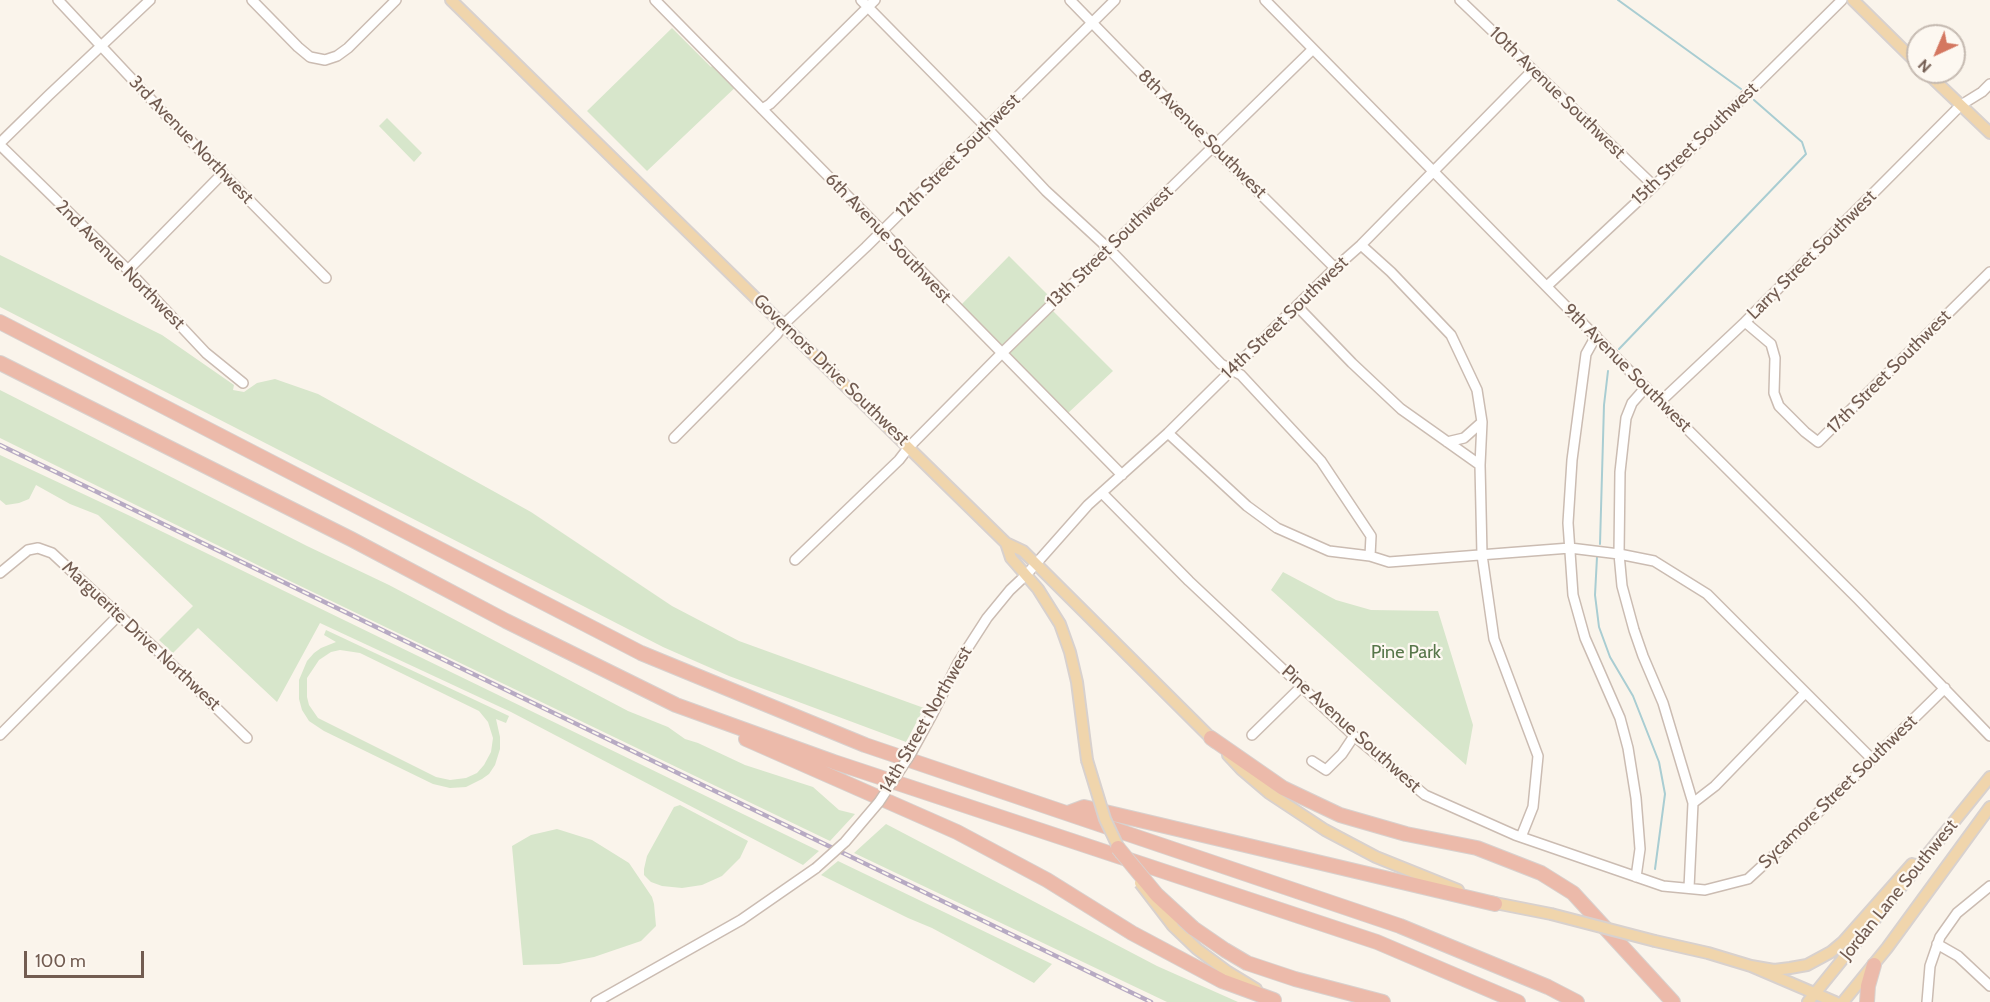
<!DOCTYPE html>
<html>
<head>
<meta charset="utf-8">
<style>
  body { margin:0 }
  #map { position:relative; width:1990px; height:1002px; overflow:hidden; background:#faf4eb; font-family:Cabin,sans-serif }
  canvas { display:block }
  .north { position:absolute; left:1906px; top:24px; width:60px; height:60px; box-sizing:border-box; background:#fdf8f1; border:2px solid #c5bab1; border-radius:50%; rotate:224deg; font-size:16px; font-weight:700; line-height:24px; text-align:center; color:#725c51 }
  .north::after { content:''; display:block; margin:auto; width:21px; height:27px; background:#d47760; clip-path:polygon(50% 0,100% 100%,50% 72%,0 100%) }
  .scale { position:absolute; left:24px; top:951px; width:120px; height:27px; box-sizing:border-box; border:3px solid #725c51; border-top:0; padding-left:8px; font-size:18px; line-height:21px; white-space:nowrap; color:#725c51; -webkit-text-stroke:4px #fdf8f1; paint-order:stroke }
</style>
</head>
<body>
<div id="map">
<canvas width="1990" height="1002"></canvas>
<div class="north">N</div>
<div class="scale">100 m</div>
</div>
<script>
const c = document.querySelector('canvas').getContext('2d');
c.lineJoin = 'round';
function fill(path, color) { c.fillStyle = color; c.fill(path, 'evenodd'); }
const poly = rows => new Path2D(rows.map(r => 'M' + r).join(''));
function strokePath(path, color, width, dash) { c.strokeStyle = color; c.lineWidth = width; c.lineCap = dash ? 'butt' : 'round'; c.setLineDash(dash || []); c.stroke(path); }
function drawText(font, color, halo, rows, align = 'center') {
  c.font = font + ' Cabin,sans-serif'; c.lineWidth = 4.5; c.setLineDash([]); c.textBaseline = 'middle'; c.strokeStyle = halo; c.fillStyle = color; for (const [text, x, y, turn = 0] of rows) {
    c.save(); c.translate(x, y); c.rotate((+turn || 0) * Math.PI / 180); c.textAlign = isNaN(turn) ? turn : align; if (halo) c.strokeText(text, 0, 0); c.fillText(text, 0, 0); c.restore();
  }
}
fill(poly([
  [672,28,711,67,719,59,741,82,647,171,587,111],
  [387,118,422,153,414,162,379,126],
  [0,255,162,335,234,385,233,390,244,392,257,383,275,379,318,394,531,512,672,606,739,641,924,708,906,742,729,676,663,647,0,307],
  [1009,256,1055,302,1050,308,1113,371,1067,414,961,305],
  [0,390,307,546,389,585,628,711,668,727,685,739,698,743,745,765,813,787,839,810,855,814,830,841,292,582,0,438],
  [0,455,128,515,819,851,803,865,511,712,320,623,277,702,198,628,173,653,159,640,193,606,98,515,70,504,36,485,29,499,19,503,6,505,0,500],
  [1283,572,1336,600,1371,610,1438,611,1473,725,1466,765,1271,590],
  [326,630,509,716,506,723,496,719,500,737,500,749,495,765,489,774,482,779,466,787,450,788,433,784,324,731,309,721,302,710,299,699,299,680,307,661,314,653,321,648,336,642,324,635],
  [340,650,360,653,479,711,488,722,493,738,491,752,484,765,477,773,466,778,450,780,436,777,318,718,309,705,307,697,307,678,319,660,331,652],
  [680,805,748,841,740,858,722,876,702,885,682,888,662,886,651,882,644,875,644,869,647,856,674,807],
  [886,824,1157,966,1238,1002,1167,1002,854,853],
  [557,829,592,840,629,863,652,897,654,904,656,926,641,941,594,957,559,964,523,965,512,846,531,835],
  [838,861,1052,964,1034,983,932,928,908,918,821,875]
]), '#d7e6cb');
strokePath(poly([
  [1618,0,1741,89],
  [1619,349,1806,154,1802,142,1754,100],
  [1600,544,1604,405,1608,371],
  [1597,557,1595,595,1599,627,1610,657,1633,696,1659,762,1665,794,1655,869]
]), '#a9cdd2', 2);
const minor = poly([
  [58,0,174,124,326,278],
  [252,0,298,47,310,57,325,60,337,56,348,48,396,0],
  [655,0,1122,475],
  [861,0,987,128,1046,191,1109,249,1221,364,1241,375,1321,461,1371,536,1370,556],
  [1070,0,1213,147,1335,268],
  [1265,0,1660,402,1858,599,1990,736],
  [1460,0,1654,186],
  [762,109,770,104,875,0],
  [0,143,49,95,150,0],
  [0,145,128,270,206,353,243,383],
  [1361,245,1391,272,1451,335,1477,390,1482,422,1480,465,1482,555,1494,639,1538,756,1533,807,1521,837],
  [128,270,223,173],
  [1547,286,1654,186,1842,0],
  [1297,306,1352,363,1401,409,1480,465],
  [1745,322,1771,344,1775,358,1774,393,1779,406,1805,432,1818,442,1990,272],
  [1596,336,1586,354,1572,460,1568,523,1573,595,1585,638,1620,718,1628,748,1636,798,1640,849,1636,877],
  [1646,387,1632,403,1626,418,1620,472,1619,554,1622,586,1634,630,1643,656,1663,703,1693,803,1689,888],
  [1660,402,1745,322,1961,105,1982,92,1990,84],
  [1168,433,1247,506,1277,528,1329,551,1370,556,1389,562,1570,548,1619,554,1654,561,1707,594,1872,759],
  [674,438,777,334,784,324,866,247,1115,0],
  [1447,442,1464,438,1482,422],
  [1102,493,1189,581,1354,736,1425,795,1515,835,1663,886,1705,890,1748,879,1785,845,1945,688],
  [795,560,899,460,909,447,1002,353,1313,49],
  [0,573,28,550,38,548,52,553,162,655,247,738],
  [933,713,958,663,987,618,1010,590,1026,575,1088,505,1168,433,1335,268,1361,245,1533,70],
  [0,735,118,616],
  [1252,735,1302,686],
  [1312,761,1326,770,1342,754,1354,736],
  [1693,803,1715,786,1805,693],
  [1937,944,1958,956,1990,986],
  [596,1002,741,920,816,868],
  [1927,1002,1930,966,1940,937,1957,913,1990,886]
]);
const major = poly([
  [451,0,1006,543,1023,551,1215,742],
  [1853,0,1918,64],
  [1926,72,1990,133],
  [1006,543,1011,558,1038,589,1060,624,1070,652,1077,682,1087,760],
  [1228,755,1242,770,1269,793,1325,830,1376,857,1458,890],
  [1490,902,1551,914],
  [1173,926,1197,949,1228,972,1256,989],
  [1655,941,1708,953,1751,966,1835,1002],
  [1751,966,1774,970,1790,968,1807,965,1831,952,1843,942,1912,864],
  [1808,1002,1990,777],
  [1843,1002,1887,948,1990,807]
]);
const highway = poly([
  [0,322,641,653,865,745,1400,926,1548,987,1577,1002],
  [0,363,351,539,506,621,676,705,834,762,1377,942,1518,1002],
  [1211,738,1283,788,1340,815,1406,834,1477,848,1541,873,1573,893,1673,1002],
  [746,739,957,832,1047,880,1132,933,1222,981,1274,1000],
  [1068,813,1084,807,1495,904],
  [1193,928,1225,950,1247,963,1295,979,1383,1002],
  [1867,1002,1868,986,1874,965]
]);
strokePath(minor, '#cbbcb2', 12);
strokePath(major, '#d8d1ce', 14);
strokePath(highway, '#d8d1ce', 16);
strokePath(minor, '#fff', 9);
strokePath(major, '#f0d5ac', 10);
strokePath(highway, '#ecbaaa', 14);
const rail = poly([
  [0,445,1151,1002]
]);
strokePath(rail, '#b7aac3', 4.5);
strokePath(rail, '#fdf8f1', 2, [7]);
const minorBridge = poly([
  [816,868,845,842,879,802,910,755,933,713]
]);
const majorBridge = poly([
  [1087,760,1105,819,1122,855],
  [1140,883,1173,926],
  [1551,914,1655,941]
]);
const highwayBridge = poly([
  [1118,848,1157,895,1193,928]
]);
strokePath(minorBridge, '#cbbcb2', 12, []);
strokePath(majorBridge, '#d8d1ce', 14, []);
strokePath(highwayBridge, '#d8d1ce', 16, []);
strokePath(minorBridge, '#fff', 9);
strokePath(majorBridge, '#f0d5ac', 10);
strokePath(highwayBridge, '#ecbaaa', 14);
drawText('18px', '#725c51', '#fdf8f1', [
  ["10th Avenue Southwest",1557,93,44],
  ["8th Avenue Southwest",1202,134,45],
  ["3rd Avenue Northwest",191,140,46],
  ["15th Street Southwest",1695,144,-44],
  ["12th Street Southwest",958,156,-45],
  ["6th Avenue Southwest",888,238,46],
  ["13th Street Southwest",1110,247,-44],
  ["Larry Street Southwest",1812,255,-45],
  ["2nd Avenue Northwest",120,265,45],
  ["14th Street Southwest",1285,318,-44],
  ["9th Avenue Southwest",1627,368,45],
  ["Governors Drive Southwest",831,370,44],
  ["17th Street Southwest",1889,372,-45],
  ["Marguerite Drive Northwest",141,636,43],
  ["14th Street Northwest",926,720,-60],
  ["Pine Avenue Southwest",1351,729,42],
  ["Sycamore Street Southwest",1838,792,-44],
  ["Jordan Lane Southwest",1899,890,-51]
]);
drawText('18px', '#58774b', '#fdf8f1', [
  ["Pine Park",1406,653]
]);
</script>
</body>
</html>
